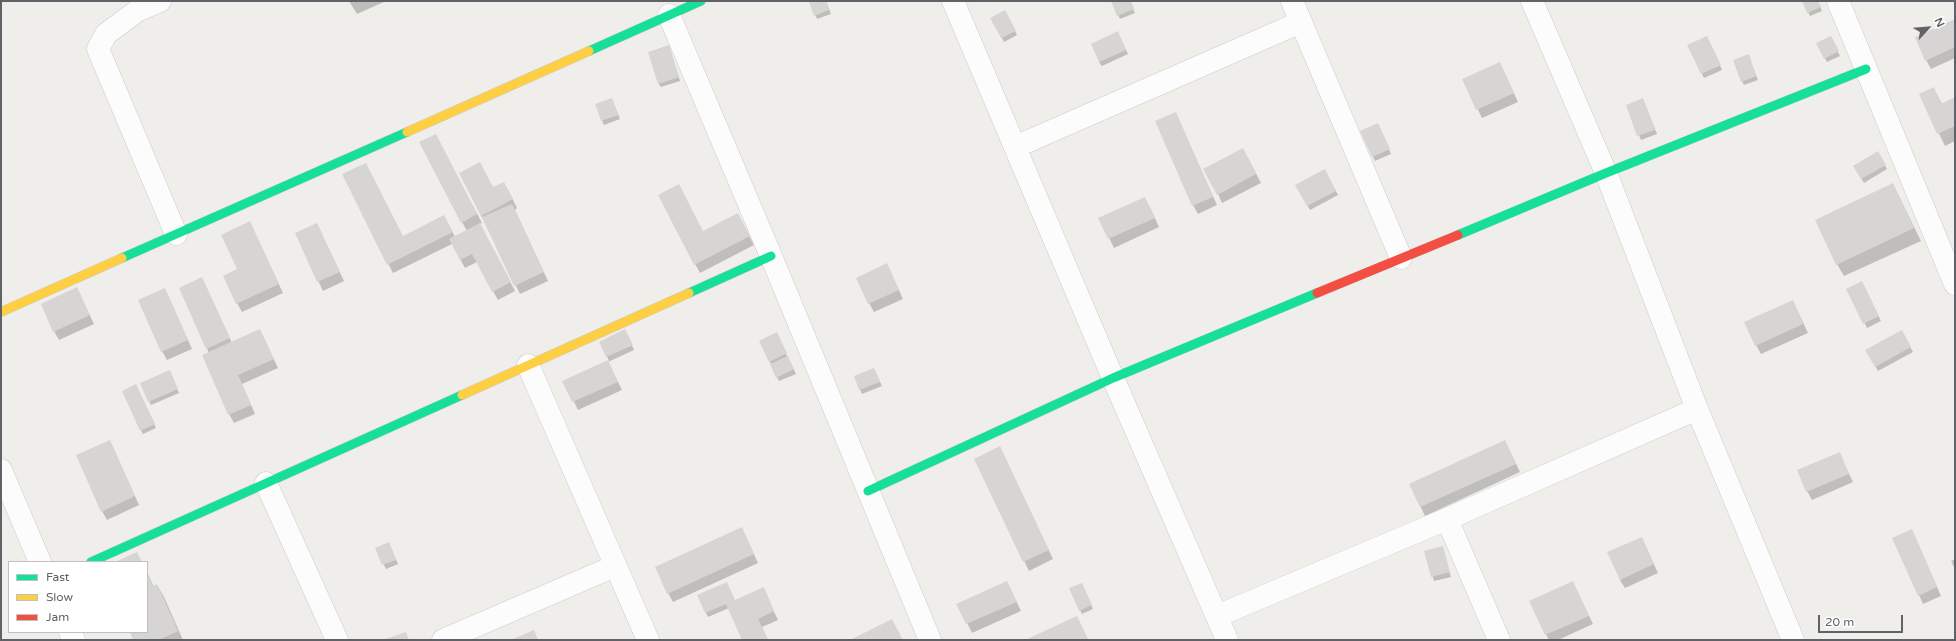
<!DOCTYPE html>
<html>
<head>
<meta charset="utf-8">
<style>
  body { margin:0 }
  #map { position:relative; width:1956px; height:641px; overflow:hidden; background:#efeeea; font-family:"Varela Round",sans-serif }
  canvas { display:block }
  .frame { position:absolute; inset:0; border:2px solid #5f6368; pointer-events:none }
  .legend { position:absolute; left:8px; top:561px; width:140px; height:72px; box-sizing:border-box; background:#fff; border:1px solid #bfc1c3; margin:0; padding:5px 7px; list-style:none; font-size:12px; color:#5f6368 }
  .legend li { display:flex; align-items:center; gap:8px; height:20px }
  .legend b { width:20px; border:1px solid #bfc1c3 }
  .north { position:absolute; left:1908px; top:8px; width:40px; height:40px; -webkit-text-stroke:3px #fff; paint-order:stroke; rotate:64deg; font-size:11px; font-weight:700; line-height:16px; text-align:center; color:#5f6368 }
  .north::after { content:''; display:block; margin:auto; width:14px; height:18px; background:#5f6368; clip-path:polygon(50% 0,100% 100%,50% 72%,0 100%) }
  .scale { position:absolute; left:1818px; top:615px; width:85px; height:18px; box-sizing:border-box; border:2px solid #5f6368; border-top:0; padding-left:5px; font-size:12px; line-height:14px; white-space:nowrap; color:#5f6368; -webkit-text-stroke:3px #fff; paint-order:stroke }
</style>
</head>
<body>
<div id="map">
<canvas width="1956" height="641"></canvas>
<div class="frame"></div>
<ul class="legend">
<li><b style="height:5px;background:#16e098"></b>Fast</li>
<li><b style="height:5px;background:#ffcf43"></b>Slow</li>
<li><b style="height:5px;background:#f24e42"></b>Jam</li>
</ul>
<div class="north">N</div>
<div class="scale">20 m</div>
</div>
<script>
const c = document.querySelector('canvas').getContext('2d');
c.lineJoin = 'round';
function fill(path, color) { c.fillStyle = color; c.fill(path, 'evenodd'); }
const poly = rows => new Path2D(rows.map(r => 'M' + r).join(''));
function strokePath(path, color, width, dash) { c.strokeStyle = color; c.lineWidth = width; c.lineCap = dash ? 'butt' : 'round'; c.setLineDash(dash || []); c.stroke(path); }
fill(poly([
  [349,1,386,1,357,14],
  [810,1,826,1,831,14,817,19],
  [1112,1,1130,1,1135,13,1120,19],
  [1803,1,1818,1,1822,11,1810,16],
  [1005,11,1017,35,1004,42,992,18],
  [1955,20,1955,58,1931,69,1926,60],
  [1120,37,1128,54,1102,66,1099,62],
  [1830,37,1840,56,1827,62,1817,44],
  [1709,41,1722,70,1704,78,1688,45],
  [669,46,680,81,661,87,658,83],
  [1750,60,1758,80,1744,85,1742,81],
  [1500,63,1518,102,1482,118,1463,79],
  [1934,89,1942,104,1955,98,1955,141,1945,146,1920,95],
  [612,99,620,119,604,125,602,121],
  [1645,104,1657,134,1641,140,1627,106],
  [1176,114,1217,205,1198,214,1193,205],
  [1380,128,1391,154,1375,161,1361,131],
  [440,144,482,223,479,224,515,291,498,300,477,262,465,268,452,244,393,273,343,175,403,237,449,225,455,237,467,231,462,222],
  [1878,153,1887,169,1864,183,1854,166],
  [1248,158,1261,183,1222,203,1218,194],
  [1325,171,1338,195,1310,210,1297,186],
  [460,173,493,188,509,192,517,208,515,210,548,281,520,294],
  [1893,184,1921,241,1844,276,1837,264],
  [1150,207,1159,227,1114,248,1100,219],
  [250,223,283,293,242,312,237,303],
  [742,223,754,245,700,273,695,264,703,232],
  [317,224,344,281,323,291,296,234],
  [891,273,903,299,874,312,869,303],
  [202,278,232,343,260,330,278,368,242,384,255,414,234,423,229,414,207,348],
  [1864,286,1881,321,1867,328,1848,289],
  [77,288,94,324,59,340,54,331],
  [165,289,192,349,167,360,162,351],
  [1793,301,1808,333,1761,354,1756,345],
  [1901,331,1913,352,1878,371,1867,350],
  [776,334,796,374,779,381,760,341],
  [627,335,634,350,608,362,622,390,578,410,564,381,609,361,600,342],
  [874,369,882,386,862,394,855,377],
  [172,376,179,393,151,405,149,401],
  [138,390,156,428,143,434,141,430],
  [110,441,139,505,107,520,102,511],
  [1505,441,1520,472,1425,516,1410,484],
  [1839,453,1853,482,1812,500,1807,491],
  [1004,456,1053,559,1029,571,975,459],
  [746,537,758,563,673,602,668,593],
  [1916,539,1941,596,1923,604,1919,595],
  [389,543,398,564,386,569,376,548],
  [1646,547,1658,573,1625,588,1620,580],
  [1442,548,1451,577,1434,581,1425,552],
  [1955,559,1955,569,1951,561],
  [147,572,154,587,157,585,164,597,183,640,134,640,131,632,147,632],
  [1007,582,1021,611,972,633,958,604],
  [1084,588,1093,609,1082,614,1080,610],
  [763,589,778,620,762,627,768,640,743,640,729,608,708,617,698,596,735,601],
  [1577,591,1593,624,1558,640,1549,640,1546,634],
  [1077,617,1088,640,1027,640]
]), '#0003');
fill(poly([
  [809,1,826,1,829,10,814,16],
  [1111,1,1131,1,1134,9,1117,16],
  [1802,1,1818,1,1821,7,1807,13],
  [1005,10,1016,31,1001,38,990,18],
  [1955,19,1955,47,1925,61,1915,37],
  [1118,31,1126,50,1099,62,1091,44],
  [1707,36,1721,65,1701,74,1687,45],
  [1831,36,1839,51,1824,59,1816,43],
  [669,45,679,77,658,84,648,52],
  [1749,54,1756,76,1741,82,1733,60],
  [1500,62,1514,93,1476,110,1462,79],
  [1934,87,1941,104,1955,97,1955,126,1937,134,1919,94],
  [612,98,618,115,601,121,595,104],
  [1643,98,1655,130,1637,136,1626,105],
  [1176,112,1213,197,1192,206,1155,121],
  [1378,123,1390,149,1372,157,1360,131],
  [436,134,477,214,461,223,419,142],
  [1243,148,1256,174,1217,195,1203,169],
  [1878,151,1886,165,1861,179,1853,166],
  [480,162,493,187,504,182,513,199,481,216,459,173],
  [366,163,403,236,444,215,453,232,387,265,342,174],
  [1325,169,1336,191,1307,206,1295,185],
  [1893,183,1914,228,1836,265,1815,220],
  [679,184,703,231,738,213,750,236,694,265,658,195],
  [1145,197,1155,218,1108,239,1098,218],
  [512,204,544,272,514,286,482,217],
  [250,221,279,284,236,304,223,276,237,269,221,235],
  [317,223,340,272,317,282,295,233],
  [480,223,511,282,492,292,472,254,460,260,449,239],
  [887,263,899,290,868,304,856,278],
  [202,277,230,338,206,349,179,288],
  [1862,281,1879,316,1863,324,1846,289],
  [77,287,90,315,53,332,41,304],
  [165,288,188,340,161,352,138,300],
  [1793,300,1803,324,1755,346,1744,322],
  [260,329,274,359,238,375,251,405,228,415,202,355],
  [625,329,633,345,606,357,599,342],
  [1902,330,1911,347,1875,367,1865,350],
  [777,332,787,353,769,362,759,341],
  [788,356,794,369,776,378,770,364],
  [608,360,618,382,572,402,562,381],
  [874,368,880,382,859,390,854,376],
  [170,370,178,389,148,402,140,383],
  [136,384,155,424,140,431,122,391],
  [110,440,135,496,101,512,76,455],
  [1505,440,1516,464,1420,507,1409,484],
  [1000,446,1049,550,1023,562,974,459],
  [1840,452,1849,474,1806,492,1797,470],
  [742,527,754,554,667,594,655,567],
  [1912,529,1937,587,1918,596,1892,538],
  [1642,537,1654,564,1620,580,1607,552],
  [389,542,396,560,382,565,375,548],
  [1443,546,1450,572,1431,577,1424,551],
  [137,552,142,562,115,562],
  [147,573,153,586,157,584,178,631,159,640,133,640,130,632,147,632],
  [1007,581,1017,602,966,624,956,604],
  [1573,581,1589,616,1545,635,1529,601],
  [727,582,735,600,764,587,774,611,758,619,768,640,742,640,726,604,705,613,697,595],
  [1082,583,1092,605,1079,611,1069,588],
  [1077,616,1088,639,1025,640],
  [892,619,903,640,850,640],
  [534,630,538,640,511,640],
  [406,632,409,640,383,640]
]), '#d6d5d3');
const street = poly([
  [160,1,137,11,106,34,98,49,176,234],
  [953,1,1113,378,1227,640],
  [1292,1,1401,258],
  [1532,1,1606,173,1697,409,1793,640],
  [1838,1,1955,284],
  [669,15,771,256,930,640],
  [1015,147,1301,22],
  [528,365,648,640],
  [1,470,40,562],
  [266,483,337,640],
  [1447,519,1499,640],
  [1217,616,1447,519,1697,409],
  [70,632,74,640],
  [443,640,615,566]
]);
const fast = poly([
  [589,51,701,1],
  [1458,235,1606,173,1866,69],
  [122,258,407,132],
  [689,293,771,256],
  [868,491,1113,378,1317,293],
  [91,562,462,395]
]);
const slow = poly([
  [407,132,589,51],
  [1,312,122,258],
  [462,395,689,293]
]);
const jam = poly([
  [1317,293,1458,235]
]);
strokePath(street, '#cbcccc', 23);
strokePath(fast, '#cacacb', 10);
strokePath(slow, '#cacacb', 10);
strokePath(jam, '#cacacb', 10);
strokePath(street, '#fdfcfc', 22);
strokePath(fast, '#16e098', 9);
strokePath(slow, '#ffcf43', 9);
strokePath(jam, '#f24e42', 9);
</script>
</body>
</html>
